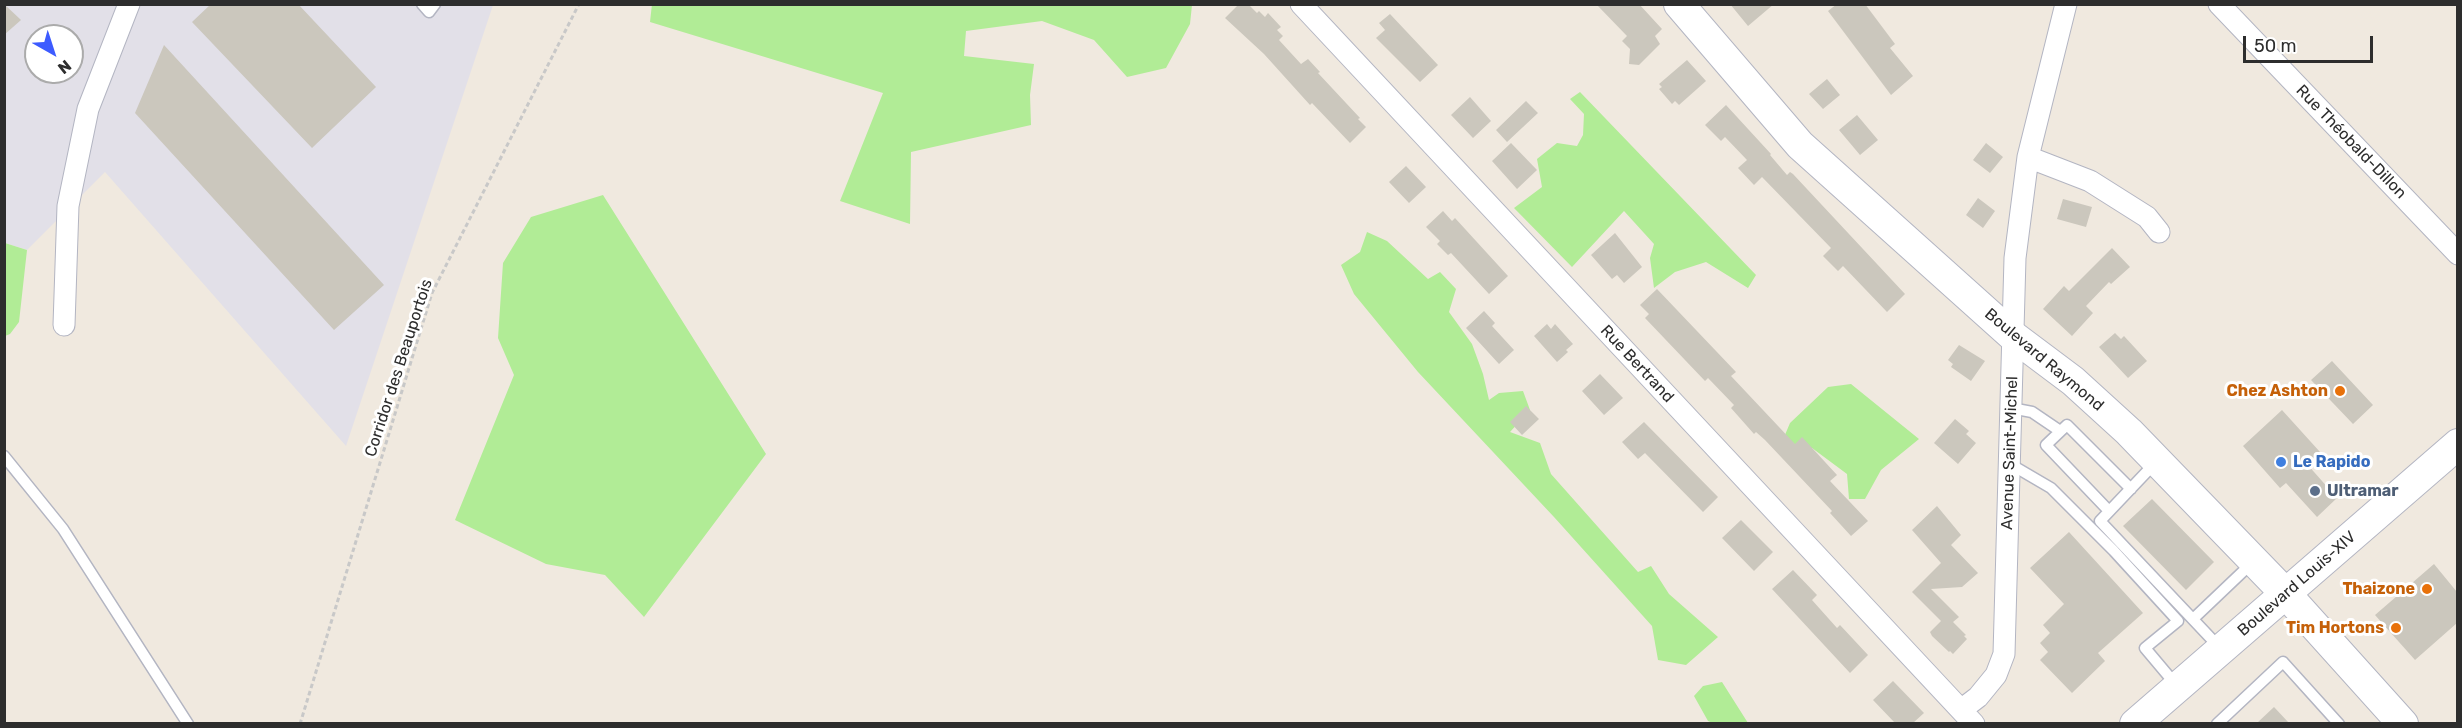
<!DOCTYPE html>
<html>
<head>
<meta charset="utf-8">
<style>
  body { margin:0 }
  #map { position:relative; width:2462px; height:728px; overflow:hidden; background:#f0e9df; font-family:Rubik,sans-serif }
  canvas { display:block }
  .frame { position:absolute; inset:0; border:6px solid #2d2d2d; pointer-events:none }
  .north { position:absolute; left:24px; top:24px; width:60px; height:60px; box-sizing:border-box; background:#fff; border:2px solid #ababab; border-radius:50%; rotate:141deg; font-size:16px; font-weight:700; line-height:24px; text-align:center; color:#2d2d2d }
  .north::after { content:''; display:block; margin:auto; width:21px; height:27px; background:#3d5bff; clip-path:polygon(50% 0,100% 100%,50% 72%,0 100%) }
  .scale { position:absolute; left:2243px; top:36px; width:130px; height:27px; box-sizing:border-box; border:3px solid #2d2d2d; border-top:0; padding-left:8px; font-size:18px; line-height:21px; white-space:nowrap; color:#2d2d2d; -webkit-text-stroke:4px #fff; paint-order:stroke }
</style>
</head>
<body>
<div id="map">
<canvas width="2462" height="728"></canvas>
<div class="frame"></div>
<div class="north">N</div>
<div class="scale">50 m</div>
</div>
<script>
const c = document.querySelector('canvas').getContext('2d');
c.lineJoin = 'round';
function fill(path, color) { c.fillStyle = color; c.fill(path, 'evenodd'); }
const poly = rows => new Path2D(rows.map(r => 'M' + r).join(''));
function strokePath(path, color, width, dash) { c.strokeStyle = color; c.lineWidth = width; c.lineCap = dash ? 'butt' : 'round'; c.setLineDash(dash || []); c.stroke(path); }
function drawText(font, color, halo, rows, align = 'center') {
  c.font = font + ' Rubik,sans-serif'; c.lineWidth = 6; c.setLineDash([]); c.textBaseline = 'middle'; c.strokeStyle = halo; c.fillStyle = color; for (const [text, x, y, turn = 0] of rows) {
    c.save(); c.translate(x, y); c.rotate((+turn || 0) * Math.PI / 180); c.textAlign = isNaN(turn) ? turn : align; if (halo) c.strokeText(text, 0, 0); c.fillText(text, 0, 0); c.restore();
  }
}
fill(poly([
  [5,5,493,5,346,446,105,172,27,250,5,243],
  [36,36,72,36,72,72,36,72]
]), '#e2e0e8');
fill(poly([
  [652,4,1192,4,1192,5,1190,24,1166,68,1127,77,1094,40,1042,21,966,31,964,56,1034,64,1030,95,1031,125,911,152,910,224,840,201,883,93,650,22],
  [1580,92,1756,275,1748,288,1706,262,1675,272,1654,288,1650,258,1654,244,1624,211,1572,267,1514,208,1542,187,1537,159,1557,143,1577,146,1583,135,1584,114,1570,99],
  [603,195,766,454,644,617,605,575,546,564,455,520,514,375,498,338,503,263,531,217],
  [1367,232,1387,241,1428,279,1440,272,1456,289,1449,312,1472,344,1483,374,1489,400,1499,393,1523,391,1530,410,1510,432,1540,443,1551,474,1638,572,1651,566,1669,594,1718,637,1686,665,1658,660,1652,626,1554,517,1418,372,1354,294,1341,265,1360,252],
  [5,243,27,250,19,322,10,334,5,336],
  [1851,384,1919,439,1881,470,1865,499,1849,499,1847,474,1812,448,1779,449,1790,423,1828,387],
  [1722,682,1748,723,1713,723,1708,721,1694,696,1703,686]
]), '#b1ec96');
fill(poly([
  [4,4,21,20,4,35],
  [211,4,298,4,376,87,312,148,192,22],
  [1239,4,1248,4,1257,13,1259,11,1265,17,1268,13,1281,27,1277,30,1283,36,1279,40,1301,64,1308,59,1320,72,1318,73,1360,118,1358,119,1366,127,1350,143,1312,103,1310,105,1264,54,1225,18],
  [1596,4,1639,4,1662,29,1655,36,1660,44,1639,65,1629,64,1630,49,1622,41,1627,36],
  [1730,4,1774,4,1748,26],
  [1837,4,1865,4,1895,44,1890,48,1913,76,1891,95,1828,11],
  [1390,14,1438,65,1420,82,1376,38,1385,30,1379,23],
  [164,45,384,285,334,330,135,113],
  [1687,60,1706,81,1679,105,1675,101,1672,104,1659,89,1662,87,1659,84],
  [1827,79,1840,95,1823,109,1809,94],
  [1470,97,1491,121,1473,138,1451,115],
  [1526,101,1538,113,1507,142,1496,130],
  [1726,105,1771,154,1770,155,1787,175,1790,172,1793,174,1905,294,1887,312,1843,266,1838,271,1823,256,1831,248,1762,177,1754,185,1738,168,1747,160,1725,137,1721,141,1705,125],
  [1857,115,1878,140,1860,155,1839,130],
  [1511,143,1537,170,1517,189,1492,161],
  [1986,143,2003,157,1990,173,1973,160],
  [1406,166,1426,187,1409,203,1389,182],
  [1978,198,1995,211,1983,228,1966,215],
  [2063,199,2092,207,2086,227,2057,219],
  [1443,211,1452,221,1455,218,1508,276,1489,294,1451,253,1448,255,1437,244,1440,241,1426,227],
  [1615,233,1642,267,1624,283,1617,275,1612,279,1591,255],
  [2112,248,2130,267,2111,284,2109,282,2086,306,2093,313,2072,336,2043,309,2064,286,2069,291],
  [1657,289,1736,372,1731,376,1795,444,1802,437,1837,475,1830,481,1868,521,1851,536,1830,513,1832,511,1765,440,1756,432,1754,434,1731,408,1734,405,1708,378,1705,381,1645,318,1649,314,1640,305],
  [1484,311,1495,323,1492,326,1514,350,1499,364,1466,328],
  [1547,324,1551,329,1555,324,1573,344,1566,350,1568,352,1557,362,1534,336],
  [2115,333,2121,339,2124,336,2147,361,2128,378,2099,347],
  [1959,345,1985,361,1971,381,1951,367,1953,364,1948,360],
  [2332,361,2373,405,2353,424,2311,380],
  [1600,374,1623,398,1604,415,1582,391],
  [1526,406,1539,419,1522,435,1510,422],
  [2282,410,2320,452,2307,464,2337,498,2317,517,2286,483,2280,488,2243,446],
  [1955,419,1969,431,1966,434,1976,443,1958,464,1934,443],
  [1644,422,1718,497,1703,512,1645,453,1638,459,1622,442],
  [2152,499,2214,562,2186,590,2123,526],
  [1937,506,1961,535,1951,545,1978,573,1962,587,1931,589,1959,617,1953,622,1966,635,1964,636,1967,639,1953,654,1950,651,1949,652,1932,636,1930,632,1941,621,1912,592,1941,563,1912,530],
  [1741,520,1773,552,1754,571,1722,538],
  [2069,532,2143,613,2098,653,2105,661,2072,693,2040,660,2048,652,2040,643,2050,633,2043,625,2064,604,2030,568],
  [2434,564,2457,592,2457,623,2415,660,2375,615],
  [1793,570,1817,595,1812,600,1837,628,1840,625,1868,655,1850,673,1772,589],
  [1893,681,1924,713,1913,723,1895,723,1873,700],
  [2274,707,2289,723,2257,723]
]), '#cbc7bd');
const lane = poly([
  [422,4,429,12,435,4],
  [2011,408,2032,412,2060,431],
  [4,456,63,529,188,724],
  [2157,461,2100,521,2220,648],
  [2010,464,2051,488,2114,551,2178,621,2145,648,2177,686],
  [2109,511,2046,445,2067,425,2131,489],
  [2193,619,2254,561],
  [2217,724,2283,662,2339,724]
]);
const street = poly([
  [1301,4,1974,724],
  [2219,4,2458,254],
  [2028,157,2090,181,2147,217,2159,232],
  [64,325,68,206,88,109,129,4],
  [1961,710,1978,697,1996,675,2004,654,2015,258,2028,157,2066,4]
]);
const secondary = poly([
  [1679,4,1800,145,2013,336,2073,381,2129,432,2286,594,2403,724],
  [2135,724,2458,444]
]);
strokePath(lane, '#b3b5c2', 13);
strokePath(street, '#b3b5c2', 23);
strokePath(secondary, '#b3b5c2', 32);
strokePath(poly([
  [300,724,432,293,579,4]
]), '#c8c8c8', 3, [4.5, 3]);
strokePath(lane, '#fff', 10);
strokePath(street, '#fff', 21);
strokePath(secondary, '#fff', 30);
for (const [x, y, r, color] of [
  [2340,391,6,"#e8710a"],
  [2281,462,6,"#3f7fe0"],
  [2315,491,6,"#5c6f8a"],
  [2427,589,6,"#e8710a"],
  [2396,628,6,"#e8710a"]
]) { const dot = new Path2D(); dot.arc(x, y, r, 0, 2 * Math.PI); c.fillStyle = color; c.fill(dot); strokePath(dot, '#fff', 2); }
drawText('16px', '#2d2d2d', '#fff', [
  ["Rue Théobald-Dillon",2351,142,46],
  ["Boulevard Raymond",2044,360,40],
  ["Rue Bertrand",1637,364,47],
  ["Corridor des Beauportois",399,368,-72],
  ["Avenue Saint-Michel",2010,453,-88],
  ["Boulevard Louis-XIV",2297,584,-41]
]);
drawText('bold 16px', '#c56008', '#fff', [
  ["Chez Ashton",2328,391],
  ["Thaizone",2415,589],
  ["Tim Hortons",2384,628]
], 'right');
drawText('bold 16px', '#366cbe', '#fff', [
  ["Le Rapido",2293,462]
], 'left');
drawText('bold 16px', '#4e5e75', '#fff', [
  ["Ultramar",2327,491]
], 'left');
</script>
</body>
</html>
